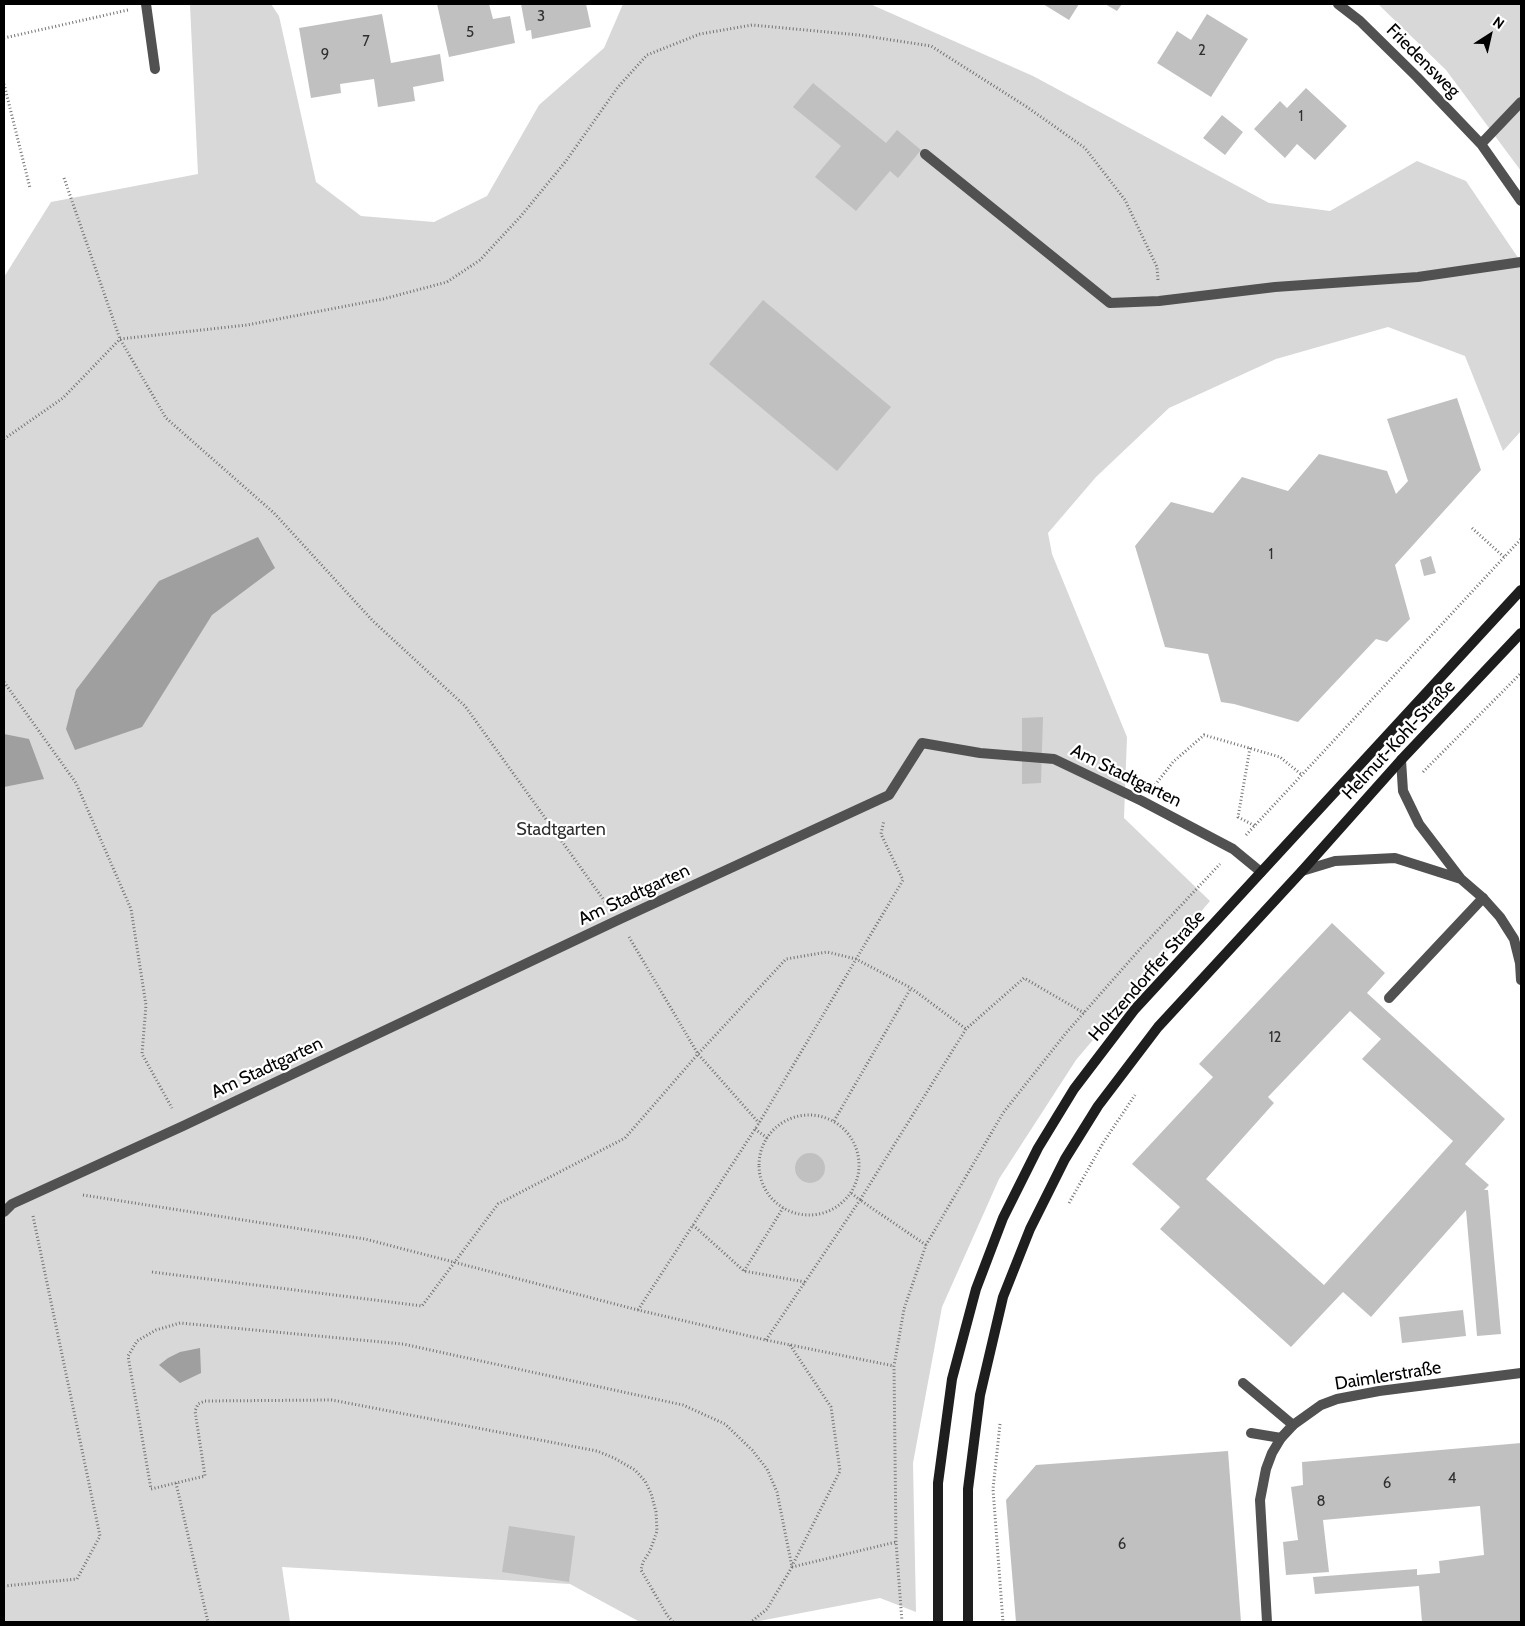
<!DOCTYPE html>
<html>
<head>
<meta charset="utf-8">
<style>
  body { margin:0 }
  #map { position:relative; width:1525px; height:1626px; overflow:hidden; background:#fff; font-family:Cabin,sans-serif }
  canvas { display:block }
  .frame { position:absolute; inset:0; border:5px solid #000; pointer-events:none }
  .north { position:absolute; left:1465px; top:10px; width:50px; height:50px; -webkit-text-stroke:4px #fff; paint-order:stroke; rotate:35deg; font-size:14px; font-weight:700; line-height:20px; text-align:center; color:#000 }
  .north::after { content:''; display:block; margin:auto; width:18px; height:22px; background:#000; clip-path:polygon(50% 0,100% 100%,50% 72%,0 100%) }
</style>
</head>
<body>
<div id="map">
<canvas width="1525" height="1626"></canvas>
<div class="frame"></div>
<div class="north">N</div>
</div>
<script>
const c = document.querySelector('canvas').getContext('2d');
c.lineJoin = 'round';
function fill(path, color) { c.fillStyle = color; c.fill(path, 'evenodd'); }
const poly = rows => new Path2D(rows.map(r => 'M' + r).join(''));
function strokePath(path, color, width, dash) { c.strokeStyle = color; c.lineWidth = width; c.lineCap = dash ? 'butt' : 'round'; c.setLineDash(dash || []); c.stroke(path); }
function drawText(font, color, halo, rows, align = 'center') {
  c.font = font + ' Cabin,sans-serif'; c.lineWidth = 4.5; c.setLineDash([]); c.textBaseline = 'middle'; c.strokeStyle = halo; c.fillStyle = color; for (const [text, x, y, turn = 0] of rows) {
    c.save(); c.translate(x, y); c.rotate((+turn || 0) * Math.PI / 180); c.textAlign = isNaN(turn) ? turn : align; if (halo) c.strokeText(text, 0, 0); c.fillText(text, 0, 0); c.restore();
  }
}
fill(poly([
  [197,4,271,4,279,16,316,182,361,216,434,222,487,196,539,105,604,48,623,4,870,4,1033,76,1269,203,1330,211,1417,161,1466,181,1521,262,1521,431,1503,451,1465,356,1388,327,1276,359,1169,408,1096,477,1048,533,1052,554,1127,737,1124,818,1210,901,1076,1060,999,1179,942,1307,913,1463,916,1612,880,1598,754,1622,640,1622,570,1584,282,1567,290,1622,4,1622,4,277,51,202,198,174,190,5],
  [1378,4,1521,4,1521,171,1446,70]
]), '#d8d8d8');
fill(poly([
  [258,537,275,568,212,615,142,727,75,750,66,729,76,690,159,581],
  [4,734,29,739,44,779,4,787],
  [200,1348,201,1373,180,1383,159,1365,168,1358,180,1352]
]), '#9f9f9f');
fill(poly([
  [437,4,489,4,493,19,510,16,515,43,449,57],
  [521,4,586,4,591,27,532,39,531,30,526,31],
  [1043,4,1079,4,1069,20],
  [1105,4,1122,4,1117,11],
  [382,14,391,63,440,54,444,81,413,87,415,101,378,107,374,79,340,84,341,93,311,98,299,28],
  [1207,14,1248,39,1211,97,1157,63,1177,31,1191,40],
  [813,83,886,143,897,130,921,150,898,178,890,171,856,211,815,177,841,146,793,107],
  [1306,88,1347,126,1315,160,1297,144,1285,158,1254,129,1280,101,1287,108],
  [1222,115,1243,132,1225,155,1203,138],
  [763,300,891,407,837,471,709,364],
  [1457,398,1481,470,1395,565,1410,619,1387,642,1376,639,1298,722,1234,704,1221,702,1208,654,1165,647,1135,546,1171,502,1213,513,1242,477,1288,491,1319,454,1387,471,1396,494,1408,481,1387,419],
  [1431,556,1436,573,1424,576,1420,560],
  [1043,717,1041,783,1022,784,1022,718],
  [1332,923,1385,973,1367,993,1505,1119,1465,1164,1489,1185,1484,1190,1488,1190,1501,1334,1477,1336,1466,1210,1371,1317,1343,1292,1291,1347,1160,1229,1180,1207,1132,1164,1213,1077,1199,1064],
  [1350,1011,1381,1039,1362,1059,1453,1141,1324,1285,1206,1179,1274,1103,1268,1097],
  '795 1168a15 15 0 1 1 30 0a15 15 0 1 1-30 0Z',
  [1463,1310,1466,1336,1402,1343,1399,1317],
  [1521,1443,1521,1622,1422,1622,1419,1586,1315,1594,1313,1577,1417,1569,1417,1575,1440,1573,1439,1561,1484,1555,1480,1506,1323,1520,1329,1572,1286,1575,1283,1542,1298,1540,1291,1487,1303,1485,1302,1462],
  [1228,1451,1241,1622,1016,1622,1006,1500,1036,1465],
  [509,1526,575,1536,569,1582,502,1572]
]), '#c0c0c0');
strokePath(poly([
  [4,38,128,10],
  [4,84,30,188],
  [64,178,120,339,166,418,274,513,372,620,465,706,606,903],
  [4,439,63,398,120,339,247,325,383,299,447,282,480,260,521,216,566,161,618,87,647,55,700,34,752,25,859,35,931,46,1027,107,1085,148,1125,200,1157,267,1158,280],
  [1472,528,1504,557],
  [4,682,76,783,131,909,146,1005,142,1054,172,1108],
  [1250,748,1238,817,1255,826],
  [1423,772,1521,673],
  [1155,785,1173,762,1204,735,1280,757,1302,775],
  [1246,835,1521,539],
  [629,937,698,1054,759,1123],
  '759 1165a50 50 0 1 1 100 0a50 50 0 1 1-100 0Z',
  [834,1121,911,988],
  [755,1129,767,1138],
  [83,1195,365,1239,638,1310,766,1340,894,1366],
  [1069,1203,1103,1143,1135,1095],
  [693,1225,744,1271,805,1282],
  [926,1245,860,1200,966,1029,1024,978,1084,1013],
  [744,1271,783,1208],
  [152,1272,422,1306,498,1204,625,1138,698,1054,786,959,827,952,856,959,911,988,966,1029],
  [638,1310,759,1123,903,880,881,834,884,820],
  [766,1340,860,1200,851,1193],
  [790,1345,831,1407,840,1471,792,1566],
  [1000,1424,993,1489,1003,1622],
  [176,1483,208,1622],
  [792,1567,896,1542],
  [4,1586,77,1579,100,1536,33,1216],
  [673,1622,667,1615,641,1570,643,1562,650,1551,657,1531,656,1512,651,1493,645,1481,635,1470,614,1458,597,1451,332,1400,205,1401,198,1404,195,1411,205,1476,151,1489,128,1356,137,1341,156,1330,180,1323,403,1344,683,1405,725,1424,752,1450,767,1469,777,1492,792,1567,767,1609,751,1622],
  [902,1622,896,1542,894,1366,904,1309,926,1245,1003,1113,1066,1033,1140,949,1220,864]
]), '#737373', 3, [1, 2.5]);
strokePath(poly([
  [146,4,155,69],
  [925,154,1110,303,1159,301,1275,287,1418,277,1521,262],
  [1389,998,1483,898],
  [4,1212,12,1204,183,1126,618,920,889,795,922,743,980,753,1054,759,1142,801,1233,849,1261,872],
  [1243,1383,1293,1425],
  [1251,1433,1281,1438]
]), '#515151', 10);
strokePath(poly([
  [1338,4,1360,21,1417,77,1481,144,1521,201],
  [1481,144,1521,102],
  [1401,760,1403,791,1419,824,1461,879,1483,898,1500,917,1514,939,1520,963,1521,980],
  [1302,871,1335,861,1395,858,1461,879],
  [1267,1622,1260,1500,1266,1469,1272,1453,1281,1438,1293,1425,1321,1405,1337,1399,1379,1391,1521,1373]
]), '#515151', 10);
strokePath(poly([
  [938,1622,938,1483,952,1379,976,1289,1003,1218,1038,1148,1074,1089,1135,1009,1521,590],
  [968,1622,968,1489,980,1395,1003,1297,1030,1229,1065,1159,1098,1106,1158,1027,1302,871,1401,760,1521,633]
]), '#1e1e1e', 10);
drawText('15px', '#303030', null, [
  ["3",541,17],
  ["5",470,33],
  ["7",366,42],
  ["2",1202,51],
  ["9",325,55],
  ["1",1301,117],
  ["1",1271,555],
  ["12",1275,1038],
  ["4",1452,1479],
  ["6",1387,1484],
  ["8",1321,1502],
  ["6",1122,1545]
]);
drawText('18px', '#000', '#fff', [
  ["Friedensweg",1423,61,45],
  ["Helmut-Kohl-Straße",1399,740,-47],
  ["Am Stadtgarten",1126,776,26],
  ["Am Stadtgarten",634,895,-25],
  ["Holtzendorffer Straße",1147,976,-49],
  ["Am Stadtgarten",267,1068,-25],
  ["Daimlerstraße",1388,1376,-9]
]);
drawText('18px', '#2f2f2f', '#fff', [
  ["Stadtgarten",561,830]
]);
</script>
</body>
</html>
